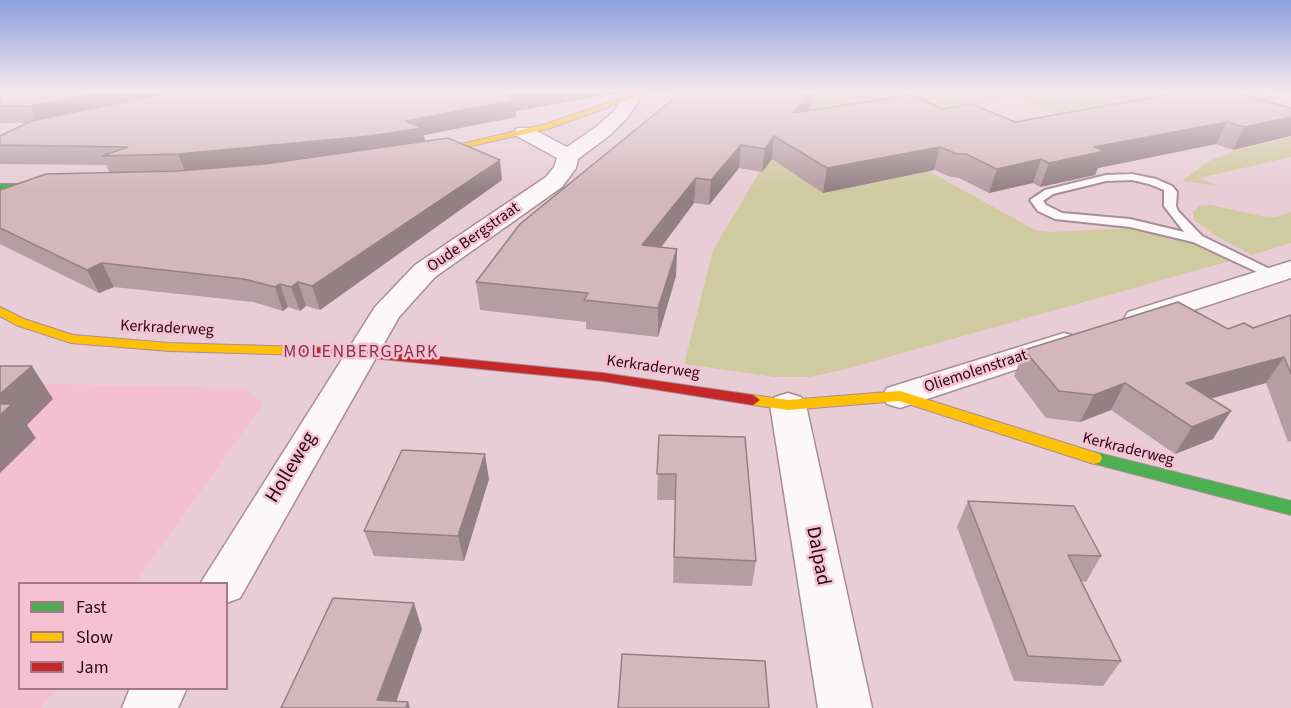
<!DOCTYPE html>
<html>
<head>
<meta charset="utf-8">
<style>
  body { margin:0 }
  #map { position:relative; width:1291px; height:708px; overflow:hidden; background:#e9cdd6; font-family:"Source Sans 3",sans-serif }
  canvas { display:block }
  .legend { position:absolute; left:18px; top:582px; width:210px; height:108px; box-sizing:border-box; background:#f5c1d3; border:2px solid #a27787; margin:0; padding:8px 10px; list-style:none; font-size:18px; color:#260815 }
  .legend li { display:flex; align-items:center; gap:12px; height:30px }
  .legend b { width:30px; border:2px solid #a27787 }
</style>
</head>
<body>
<div id="map">
<canvas width="1291" height="708"></canvas>
<ul class="legend">
<li><b style="height:8px;background:#4caf50"></b>Fast</li>
<li><b style="height:8px;background:#ffc107"></b>Slow</li>
<li><b style="height:8px;background:#c62828"></b>Jam</li>
</ul>
</div>
<script>
const c = document.querySelector('canvas').getContext('2d');
c.lineJoin = 'round';
function fill(path, color) { c.fillStyle = color; c.fill(path, 'evenodd'); }
const poly = rows => new Path2D(rows.map(r => 'M' + r).join(''));
function strokePath(path, color, width, dash) { c.strokeStyle = color; c.lineWidth = width; c.lineCap = dash ? 'butt' : 'round'; c.setLineDash(dash || []); c.stroke(path); }
function drawText(font, color, halo, rows, align = 'center') {
  c.font = font + ' "Source Sans 3",sans-serif'; c.lineWidth = 5; c.setLineDash([]); c.textBaseline = 'middle'; c.strokeStyle = halo; c.fillStyle = color; for (const [text, x, y, turn = 0] of rows) {
    c.save(); c.translate(x, y); c.rotate((+turn || 0) * Math.PI / 180); c.textAlign = isNaN(turn) ? turn : align; if (halo) c.strokeText(text, 0, 0); c.fillText(text, 0, 0); c.restore();
  }
}
fill(poly([
  [0,383,245,388,263,404,135,583,20,584,20,688,56,689,41,708,0,708]
]), '#f4bfd1');
fill(poly([
  [808,91,1258,91,1289,106,1287,118,1092,128,1017,99,858,123,871,139,1035,230,1050,232,1132,228,1157,230,1184,238,1230,261,842,370,809,377,774,377,684,364,713,250],
  [1291,137,1291,157,1200,178,1218,186,1182,181,1209,161,1234,151],
  [1211,205,1261,216,1276,217,1291,212,1291,243,1252,255,1216,236,1194,220,1193,211,1200,206]
]), '#cfcaa0');
const lane = poly([
  [1132,174,1156,179,1172,186,1177,192,1176,206,1178,211,1202,236,1282,275,1280,278,1270,278,1193,242,1130,227,1055,219,1038,211,1030,200,1045,190,1106,175,1132,174],
  [1132,180,1149,184,1164,190,1164,206,1184,232,1130,219,1062,213,1046,205,1043,201,1053,194,1106,181,1132,180]
]);
const street = poly([
  [631,93,637,94,640,98,628,117,610,135,578,159,576,168,562,187,435,277,399,317,240,598,226,603,226,584,200,584,375,307,415,265,546,177,554,167,557,158,517,136,514,132,517,128,531,128,567,147,596,127,615,110,625,94,631,93],
  [1291,261,1291,278,1139,328,1128,326,1124,319,1128,312,1291,261],
  [1064,333,1075,336,1080,343,1075,350,900,408,887,404,882,396,887,388,1064,333],
  [788,393,801,397,806,405,872,708,818,708,770,405,775,397,788,393],
  [130,688,187,688,178,708,122,708,130,688]
]);
const fast = poly([
  [0,184,55,184,60,187,55,190,0,190,0,184],
  [1094,452,1291,501,1291,515,1088,462,1086,458,1088,454,1094,452]
]);
const slow = poly([
  [643,91,652,91,551,128,423,157,419,154,546,124,643,91],
  [0,307,24,319,73,335,169,343,305,347,312,351,305,355,169,351,71,343,16,325,0,316,0,307],
  [900,391,1100,454,1102,458,1100,462,1094,464,899,401,788,410,753,405,746,400,753,395,788,400,900,391]
]);
const jam = poly([
  [305,347,361,349,603,373,753,395,760,400,753,405,603,381,361,357,300,354,298,351,305,347]
]);
strokePath(lane, '#a88d97', 4);
strokePath(street, '#a88d97', 3);
strokePath(fast, '#a88d97', 2);
strokePath(slow, '#a88d97', 2);
strokePath(jam, '#a88d97', 2);
fill(lane, '#fcf8f9');
fill(street, '#fcf8f9');
fill(fast, '#4caf50');
fill(slow, '#ffc107');
fill(jam, '#c62828');
fill(poly([
  [0,91,629,91,516,111,516,117,424,135,425,141,502,180,320,310,306,306,300,311,288,307,283,311,253,302,114,287,99,293,0,244,0,190,110,173,106,165,0,164,0,136,27,123,0,123],
  [683,91,813,91,811,107,807,111,943,109,1015,122,1291,108,1233,150,1216,144,1098,168,1095,175,1040,187,1033,183,989,193,959,178,951,177,934,170,823,193,772,159,762,172,739,168,709,205,694,203,661,247,677,249,676,276,658,337,586,329,586,322,480,310,476,282],
  [1291,315,1291,441,1288,442,1266,383,1211,398,1213,439,1175,454,1111,410,1080,422,1046,418,1014,376,1024,350,1228,329,1253,328],
  [659,435,756,561,752,586,673,583,675,500,657,500],
  [489,479,464,561,374,556,364,531],
  [968,501,1101,556,1086,582,1082,581,1121,661,1103,686,1014,681,957,527]
]), '#b69da3');
fill(poly([
  [106,91,190,91,39,123,30,106],
  [539,91,629,91,516,111,516,117,424,135,425,145,374,154,186,173,178,154,406,121,508,96],
  [810,91,813,91,811,107,791,135,793,113],
  [1291,117,1291,136,1233,150,1244,127],
  [1227,122,1216,144,1098,168,1095,175,1040,187,1049,163,1094,147],
  [774,136,772,159,762,172,765,149],
  [741,145,739,168,709,205,711,180],
  [940,147,934,170,823,193,827,168],
  [1041,159,1033,183,989,193,997,169],
  [500,160,502,180,320,310,312,286],
  [696,178,694,203,642,273,642,245],
  [677,249,676,276,658,337,658,308],
  [102,263,114,287,99,293,87,270],
  [298,282,306,306,300,311,291,287],
  [280,284,288,307,283,311,275,287],
  [1284,357,1266,383,1171,410,1186,383],
  [32,366,53,399,27,425,36,438,0,473,0,394],
  [1125,383,1111,410,1080,422,1094,395],
  [1231,411,1213,439,1175,454,1192,427],
  [485,454,489,479,464,561,458,536],
  [414,603,422,629,394,708,377,700],
  [408,702,410,708,406,708]
]), '#948084');
const building = poly([
  [0,91,106,91,30,106,0,106,0,91],
  [178,91,539,91,508,96,514,100,406,121,422,128,369,136,178,154,102,156,128,147,0,145,0,136,31,121,178,91],
  [683,91,810,91,793,113,911,95,943,109,972,104,1015,122,1188,91,1229,91,1291,108,1291,117,1244,127,1227,122,1094,147,1105,151,1049,163,1041,159,997,169,966,154,957,154,940,147,827,168,774,136,765,149,741,145,711,180,696,178,642,245,677,249,658,308,584,300,588,293,476,282,520,224,683,91],
  [448,138,500,160,312,286,298,282,291,287,280,284,275,287,244,279,102,263,87,270,0,228,0,190,46,174,178,171,265,164,448,138],
  [1178,302,1228,329,1244,323,1253,328,1291,315,1291,374,1284,357,1186,383,1231,411,1192,427,1125,383,1094,395,1059,391,1024,350,1178,302],
  [0,366,32,366,0,394,0,366],
  [0,404,12,404,0,415,0,404],
  [659,435,745,437,756,561,674,557,676,474,657,474,659,435],
  [402,450,485,454,458,536,364,531,402,450],
  [968,501,1074,506,1101,556,1068,555,1121,661,1028,656,968,501],
  [333,598,414,603,377,700,408,702,406,708,281,708,333,598],
  [622,654,765,661,769,708,618,708,622,654]
]);
fill(building, '#d4b7bd');
strokePath(building, '#948084', 1.5);
const sky = c.createLinearGradient(0, 0, 0, 190);
sky.addColorStop(0, '#8c9fde');
sky.addColorStop(0.48, '#f5e8ed');
sky.addColorStop(1, '#f5e8ed00');
c.fillStyle = sky;
c.fillRect(0, 0, 1291, 190);
drawText('16px', '#260815', '#f5c1d3', [
  ["Oude Bergstraat",474,238,-35],
  ["Kerkraderweg",167,329,3],
  ["Kerkraderweg",653,368,8],
  ["Oliemolenstraat",976,372,-18],
  ["Kerkraderweg",1128,450,14]
]);
c.letterSpacing = '1.5px';
drawText('18px', '#7e3654', '#f5c1d3', [
  ["MOLENBERGPARK",361,353]
]);
c.letterSpacing = '0px';
drawText('20px', '#260815', '#f5c1d3', [
  ["Holleweg",292,468,-59],
  ["Dalpad",817,556,79]
]);
</script>
</body>
</html>
